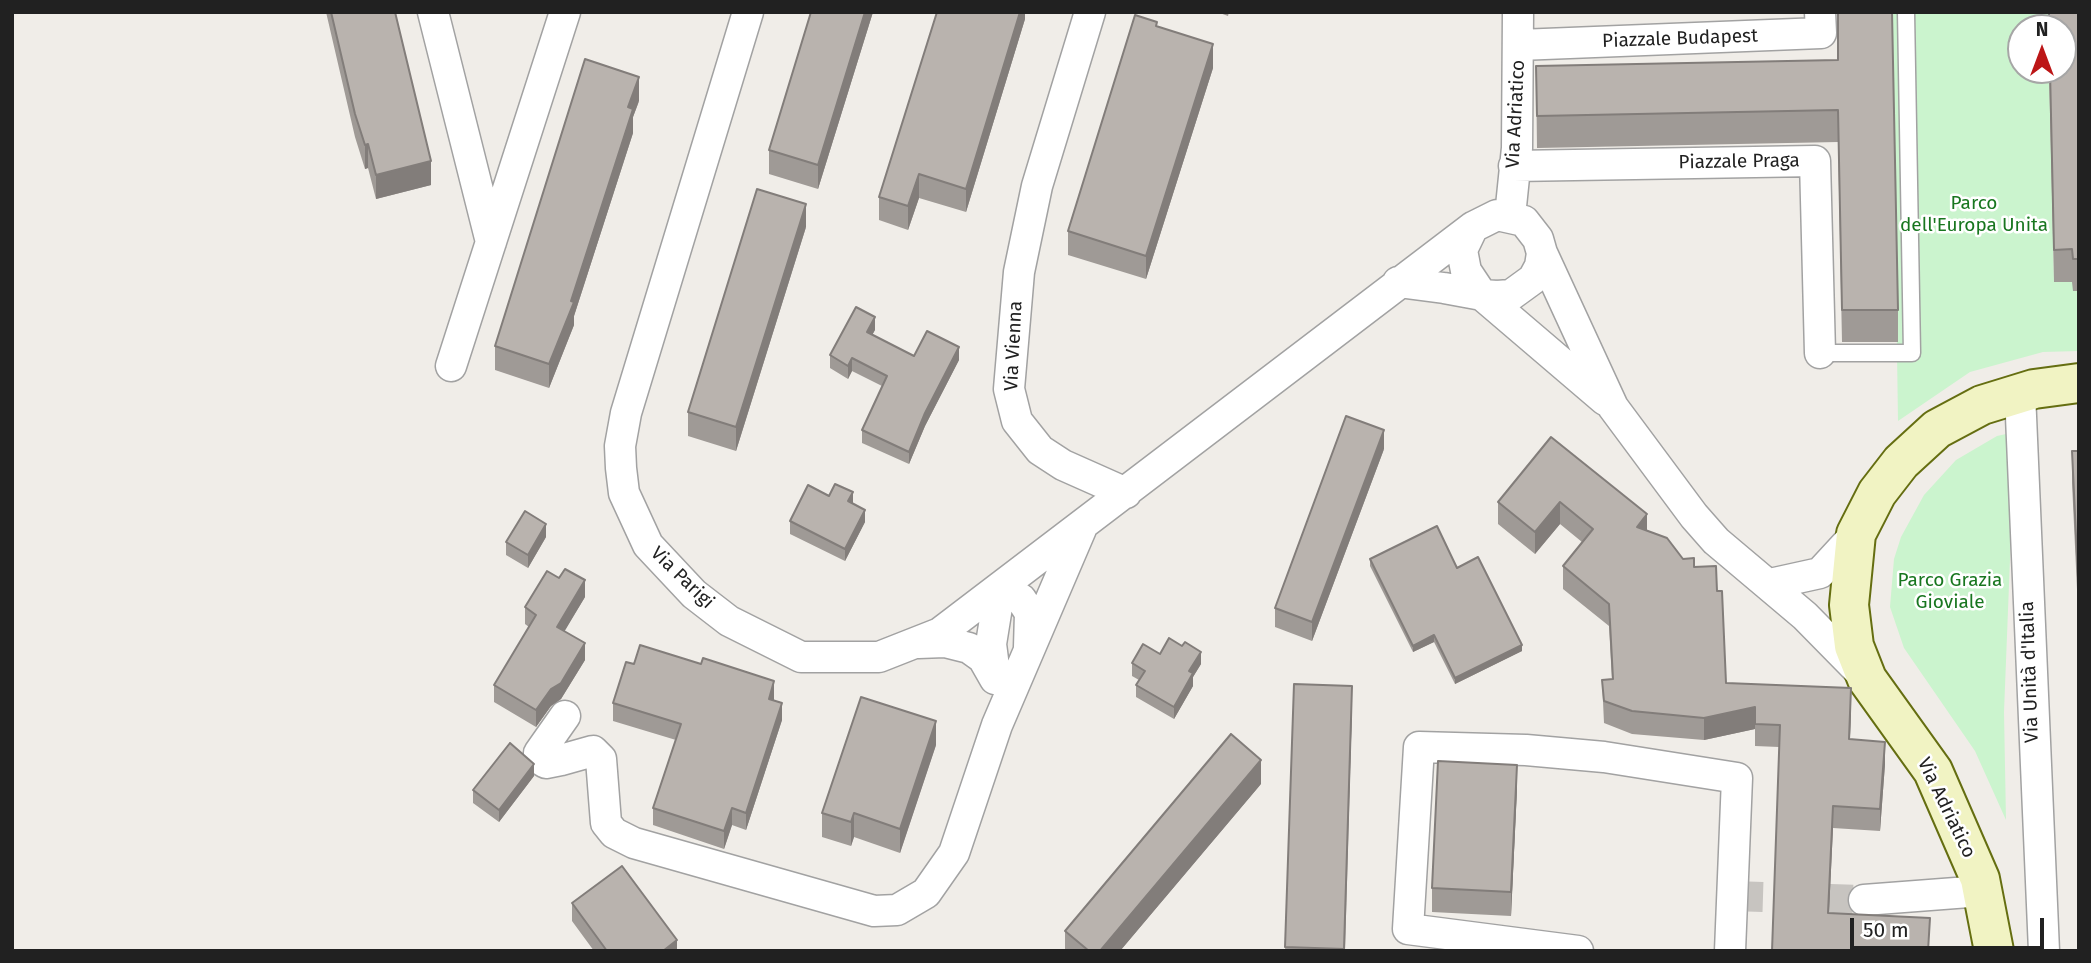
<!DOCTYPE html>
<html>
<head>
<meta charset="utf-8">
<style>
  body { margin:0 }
  #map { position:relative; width:2091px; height:963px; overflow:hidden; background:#f0ede8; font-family:"Fira Sans",sans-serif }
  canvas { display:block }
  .frame { position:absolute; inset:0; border:14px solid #212121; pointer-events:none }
  .north { position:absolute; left:2007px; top:14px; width:70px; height:70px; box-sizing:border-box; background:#fff; border:2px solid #a6a6a6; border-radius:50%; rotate:0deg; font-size:19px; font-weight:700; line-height:28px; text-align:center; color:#212121 }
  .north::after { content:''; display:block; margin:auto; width:24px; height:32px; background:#bc1617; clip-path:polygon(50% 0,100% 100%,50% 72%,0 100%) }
  .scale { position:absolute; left:1850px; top:918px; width:194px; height:32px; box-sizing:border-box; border:4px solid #212121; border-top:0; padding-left:9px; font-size:21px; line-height:24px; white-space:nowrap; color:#212121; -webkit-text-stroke:5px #fff; paint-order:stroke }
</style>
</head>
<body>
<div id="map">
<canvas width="2091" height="963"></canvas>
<div class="frame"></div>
<div class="north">N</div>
<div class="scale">50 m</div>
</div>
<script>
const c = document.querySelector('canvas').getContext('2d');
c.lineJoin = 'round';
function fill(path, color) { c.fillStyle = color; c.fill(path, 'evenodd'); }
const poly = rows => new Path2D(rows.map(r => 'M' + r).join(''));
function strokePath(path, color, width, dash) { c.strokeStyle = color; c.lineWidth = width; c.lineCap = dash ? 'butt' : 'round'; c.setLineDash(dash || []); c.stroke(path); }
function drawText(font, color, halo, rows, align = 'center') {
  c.font = font + ' "Fira Sans",sans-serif'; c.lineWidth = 5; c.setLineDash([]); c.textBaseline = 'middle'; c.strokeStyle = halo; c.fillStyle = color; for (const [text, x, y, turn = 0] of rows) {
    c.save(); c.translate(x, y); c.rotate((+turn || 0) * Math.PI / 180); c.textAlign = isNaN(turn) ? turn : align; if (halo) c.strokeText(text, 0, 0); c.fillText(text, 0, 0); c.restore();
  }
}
fill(poly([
  [1892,12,2048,12,2048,28,2021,28,2021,70,2049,70,2054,282,2072,282,2079,291,2079,351,2043,352,1970,372,1898,421],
  [2015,432,2004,712,2006,820,1975,751,1904,648,1890,607,1894,559,1901,537,1924,495,1956,460,1997,436]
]), '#cbf4ce');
strokePath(poly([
  [1733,896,1864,900]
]), '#c7c4c0', 30, [30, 15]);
const lane = poly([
  [1820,353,1912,353,1906,12]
]);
const street = poly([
  [433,12,491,242],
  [748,12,626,413,620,446,621,468,624,493,648,545,694,594,729,621,801,657,879,657,940,633,1473,227],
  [1090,12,1037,186,1019,272,1009,389,1017,421,1040,450,1063,465,1126,493],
  [1519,45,1821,33,1820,12],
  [1514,166,1815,161,1820,353],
  [1510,216,1517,148,1518,12],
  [1542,253,1613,407,1694,516,1716,541,1805,616,1863,675],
  [1398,282,1444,288,1482,295,1497,296,1511,295,1533,279,1540,266,1542,253,1538,239,1524,221,1497,215,1473,227,1462,250,1466,271,1482,295,1605,400],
  [451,366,565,12],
  [2020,393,2044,951],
  [1770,584,1820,573,1856,534],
  [918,643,945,642,969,648,983,658,995,679],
  [995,675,991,644,1000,588,1021,599,1030,613,1029,647],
  [565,716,539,753,541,760,546,763,561,760,593,751,601,759,606,823,614,833,634,843,874,911,897,910,926,893,954,853,997,725,1081,529],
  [1864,900,1982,891],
  [1578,951,1408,929,1419,747,1526,750,1604,757,1737,778,1730,951]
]);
const secondary = poly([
  [1994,951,1980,879,1933,771,1867,679,1854,646,1849,605,1856,534,1877,493,1901,462,1937,429,1982,405,2034,389,2079,383]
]);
strokePath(lane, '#a2a2a2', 19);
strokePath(street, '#a2a2a2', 33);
strokePath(secondary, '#656e11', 42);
strokePath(lane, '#fff', 16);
strokePath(street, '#fff', 30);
strokePath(secondary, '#f1f3c3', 38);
fill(poly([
  [326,12,395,12,431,185,376,199,368,168,365,169,355,137],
  [811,12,873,12,818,189,769,174,769,150],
  [1025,12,1025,19,966,212,919,198,908,230,879,220,879,197],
  [1217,12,1229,12,1228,16],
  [2048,12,2079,12,2079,291,2073,291,2072,282,2054,282,2049,70,2063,70,2063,28,2048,28],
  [1157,26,1213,68,1146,279,1068,255,1068,231],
  [1838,60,1898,310,1898,342,1842,342,1838,142,1537,148,1536,66],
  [639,101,633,117,633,133,574,316,574,325,549,388,495,370,495,346],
  [806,227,736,451,688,436,688,412],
  [875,330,872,335,914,356,959,360,925,426,909,464,862,443,862,430,882,386,852,371,848,379,830,368,830,355],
  [1551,437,1647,531,1694,567,1717,591,1726,683,1851,710,1850,739,1885,764,1880,831,1833,828,1772,951,1779,747,1755,746,1755,729,1704,740,1632,734,1604,723,1602,680,1612,680,1609,626,1563,589,1563,566,1582,542,1560,524,1535,554,1498,524,1498,502],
  [1384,449,1312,641,1275,627,1275,608],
  [2072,451,2079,451,2079,632,2072,483],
  [829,496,853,504,865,522,845,561,790,534,790,521],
  [546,537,528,568,506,555,506,542],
  [1370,559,1457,568,1522,651,1455,684,1434,642,1413,652,1370,566],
  [585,597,564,631,585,660,561,699,551,706,536,727,494,702,494,685,529,627,525,624,525,607],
  [1160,654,1201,664,1193,677,1193,686,1174,719,1136,697,1136,685,1139,680,1132,676,1132,663],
  [1294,684,1352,709,1345,951,1285,951],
  [774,699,774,700,782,720,746,830,732,825,724,849,653,825,653,808,676,740,613,721,613,703],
  [936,745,900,853,854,837,851,846,822,837,822,813],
  [534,776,499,822,473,803,473,790],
  [1261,784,1120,951,1065,951,1065,931],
  [1517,789,1511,916,1432,912,1432,888],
  [572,903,677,951,594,951,572,921]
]), '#9f9a96');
fill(poly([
  [865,12,873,12,818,189,818,165],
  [1020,12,1025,12,1025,19,966,212,966,189],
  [1213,44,1213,68,1146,279,1146,256],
  [639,77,639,101,633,117,633,133,574,316,574,325,549,388,549,364,571,301,628,107],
  [368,144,368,168,365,169,365,145],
  [431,161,431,185,376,199,376,175],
  [919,174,919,198,908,230,908,206],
  [806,204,806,227,736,451,736,427],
  [875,317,875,330,867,344,867,332],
  [959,347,959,360,925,426,909,464,909,452,925,413],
  [852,358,852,371,848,379,848,366],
  [1384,430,1384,449,1312,641,1312,622],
  [853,492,853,505,848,501],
  [1560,502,1560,524,1535,554,1535,532],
  [865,510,865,522,845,561,845,549],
  [1647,514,1647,537,1637,527],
  [546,524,546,537,528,568,528,555],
  [585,580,585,597,557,644,557,627],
  [1434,635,1434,642,1413,652,1413,646],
  [585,643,585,660,561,699,551,706,536,727,536,710],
  [1522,645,1522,651,1455,684,1455,678],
  [1201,652,1201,664,1193,677,1193,686,1174,719,1174,707,1189,671],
  [774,681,774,699,769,716,769,699],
  [1352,686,1352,709,1344,951],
  [1851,688,1851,710,1849,761,1849,739],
  [782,703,782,720,746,830,746,813],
  [1755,707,1755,729,1704,740,1704,718],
  [936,721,936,745,900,853,900,829],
  [1885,742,1885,764,1880,831,1880,809],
  [1261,760,1261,784,1120,951,1100,951],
  [534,764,534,776,499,822,499,810],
  [1517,765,1517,789,1511,916,1511,892],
  [1833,806,1833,828,1828,932,1828,910],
  [732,808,732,825,724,849,724,831],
  [854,813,854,837,851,846,851,822],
  [677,940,677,951,663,951]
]), '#827d7a');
const building = poly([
  [331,12,395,12,431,161,376,175,368,144,365,145,355,114,331,12],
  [811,12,865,12,818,165,769,150,811,12],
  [937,12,1020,12,966,189,919,174,908,206,879,197,937,12],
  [1838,12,1892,12,1898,310,1842,310,1838,110,1537,116,1536,66,1838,60,1838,12],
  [2049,12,2079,12,2079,259,2073,259,2072,249,2054,250,2050,70,2063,70,2063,28,2049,28,2049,12],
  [1135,15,1157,22,1156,26,1213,44,1146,256,1068,231,1135,15],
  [585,59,639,77,628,107,633,109,571,301,574,302,549,364,495,346,585,59],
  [757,189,806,204,736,427,688,412,757,189],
  [856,307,875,317,867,332,914,356,927,331,959,347,925,413,909,452,862,430,887,376,852,358,848,366,830,355,856,307],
  [1346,416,1384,430,1312,622,1275,608,1346,416],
  [1551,437,1647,514,1637,527,1667,538,1683,559,1694,558,1694,567,1716,566,1717,591,1722,591,1726,683,1851,688,1849,739,1885,742,1880,809,1833,806,1828,913,1930,918,1928,951,1772,951,1780,725,1755,724,1755,707,1704,718,1632,711,1604,701,1602,680,1613,679,1609,604,1563,566,1593,529,1560,502,1535,532,1498,502,1551,437],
  [2072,451,2079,451,2079,599,2072,451],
  [835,484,853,492,848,501,865,510,845,549,790,521,808,485,829,496,835,484],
  [525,511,546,524,528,555,506,542,525,511],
  [1437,526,1457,568,1478,557,1522,645,1455,678,1434,635,1413,646,1370,559,1437,526],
  [565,569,585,580,557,627,585,643,561,683,551,689,536,710,494,685,536,615,525,607,547,571,559,578,565,569],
  [1169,638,1182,646,1185,642,1201,652,1189,671,1193,673,1174,707,1136,685,1145,671,1132,663,1143,644,1160,654,1169,638],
  [640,645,701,664,703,658,774,681,769,699,782,703,746,813,732,808,724,831,653,808,681,724,613,703,626,662,634,664,640,645],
  [1294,684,1352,686,1344,949,1285,947,1294,684],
  [861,697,936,721,900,829,854,813,851,822,822,813,861,697],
  [1231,734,1261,760,1100,951,1089,951,1065,931,1231,734],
  [510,743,534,764,499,810,473,790,510,743],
  [1438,761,1517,765,1511,892,1432,888,1438,761],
  [622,866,677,940,663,951,607,951,572,903,622,866]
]);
fill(building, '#b9b3ae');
strokePath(building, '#827d7a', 2);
drawText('19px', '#212121', '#fff', [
  ["Piazzale Budapest",1680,39,-2],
  ["Via Adriatico",1516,114,-87],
  ["Piazzale Praga",1739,162,-1],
  ["Via Vienna",1014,346,-87],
  ["Via Parigi",682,578,44],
  ["Via Unità d'Italia",2030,672,-92],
  ["Via Adriatico",1946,808,64]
]);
drawText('19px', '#18761f', '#fff', [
  ["Parco",1974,204],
  ["dell'Europa Unita",1974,226],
  ["Parco Grazia",1950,581],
  ["Gioviale",1950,603]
]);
</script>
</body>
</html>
